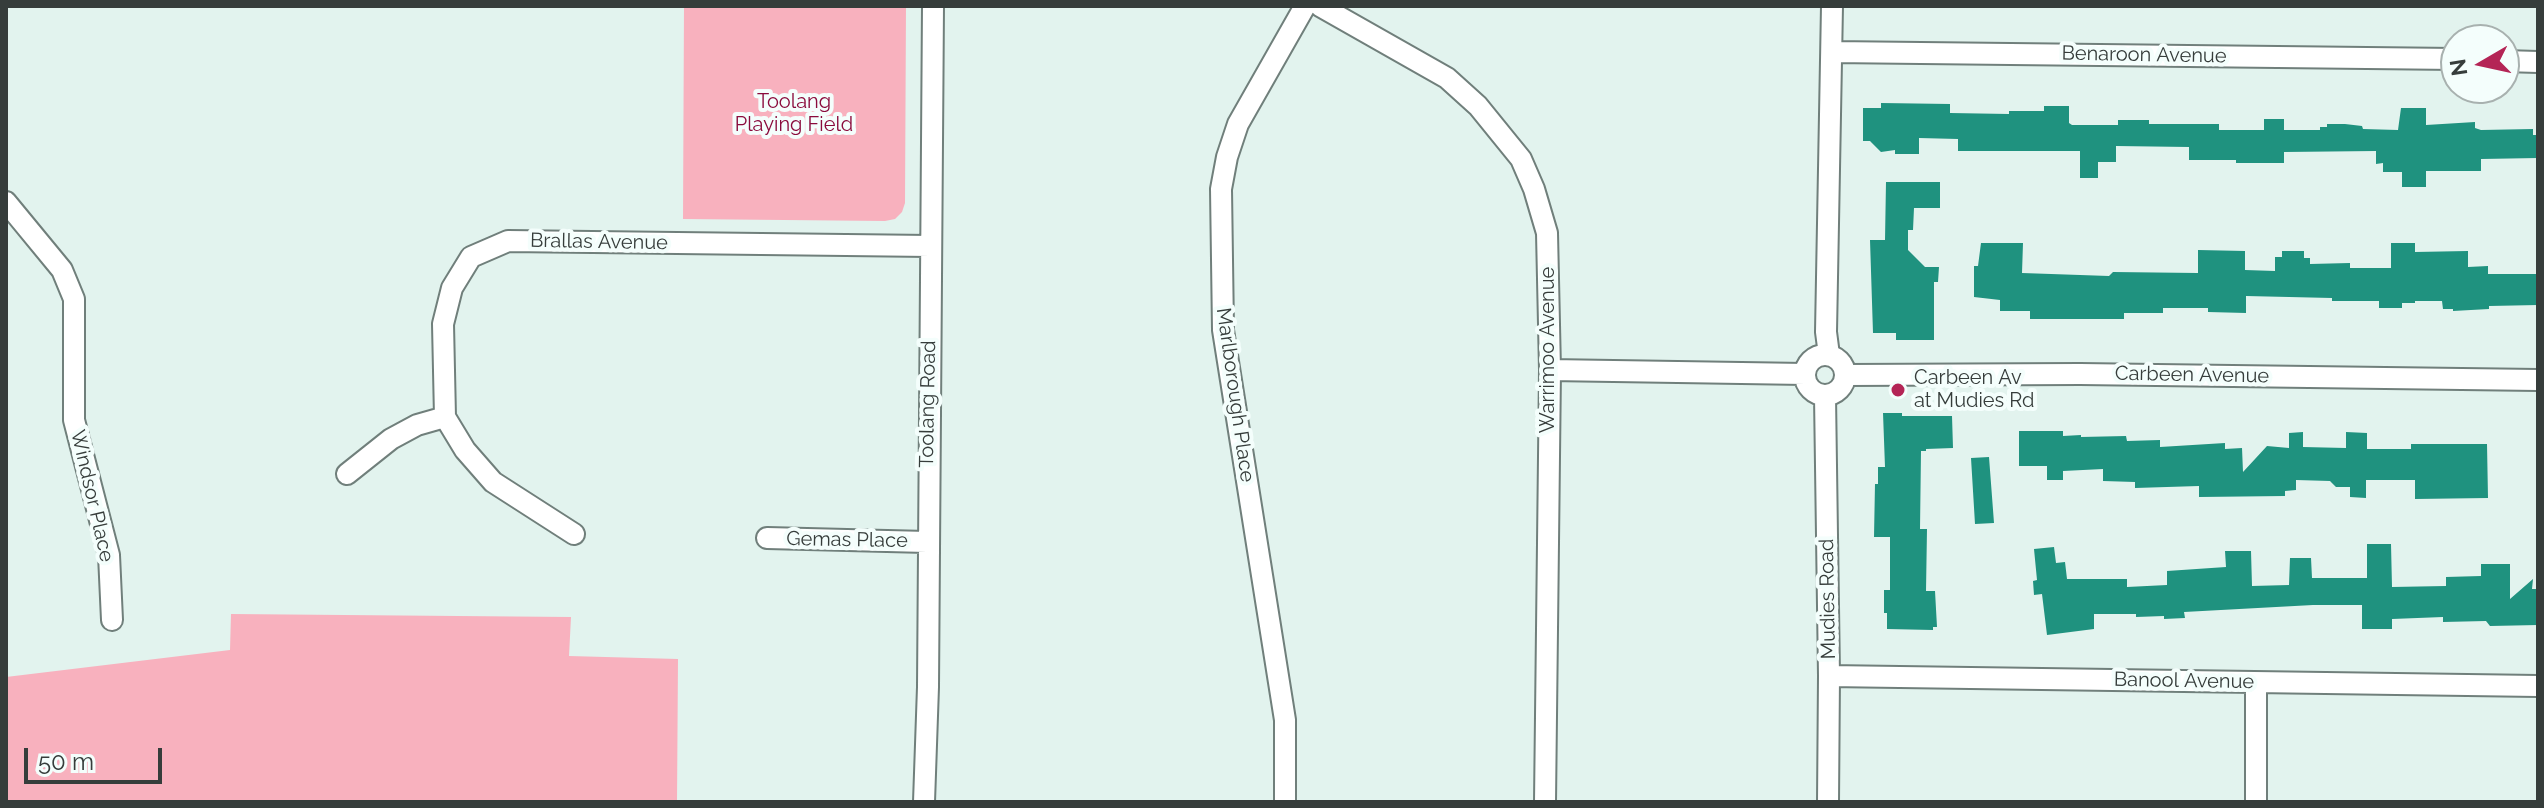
<!DOCTYPE html>
<html>
<head>
<meta charset="utf-8">
<style>
  body { margin:0 }
  #map { position:relative; width:2544px; height:808px; overflow:hidden; background:#e2f3ee; font-family:Raleway,sans-serif }
  canvas { display:block }
  .frame { position:absolute; inset:0; border:8px solid #363d3b; pointer-events:none }
  .north { position:absolute; left:2440px; top:24px; width:80px; height:80px; box-sizing:border-box; background:#f4fefc; border:2px solid #a8b1af; border-radius:50%; rotate:261deg; font-size:22px; font-weight:700; line-height:32px; text-align:center; color:#363d3b }
  .north::after { content:''; display:block; margin:auto; width:28px; height:36px; background:#b42556; clip-path:polygon(50% 0,100% 100%,50% 72%,0 100%) }
  .scale { position:absolute; left:24px; top:748px; width:138px; height:36px; box-sizing:border-box; border:4px solid #363d3b; border-top:0; padding-left:10px; font-size:24px; line-height:28px; white-space:nowrap; color:#363d3b; -webkit-text-stroke:6px #f4fefc; paint-order:stroke }
</style>
</head>
<body>
<div id="map">
<canvas width="2544" height="808"></canvas>
<div class="frame"></div>
<div class="north">N</div>
<div class="scale">50 m</div>
</div>
<script>
const c = document.querySelector('canvas').getContext('2d');
c.lineJoin = 'round';
function fill(path, color) { c.fillStyle = color; c.fill(path, 'evenodd'); }
const poly = rows => new Path2D(rows.map(r => 'M' + r).join(''));
function strokePath(path, color, width, dash) { c.strokeStyle = color; c.lineWidth = width; c.lineCap = dash ? 'butt' : 'round'; c.setLineDash(dash || []); c.stroke(path); }
function drawText(font, color, halo, rows, align = 'center') {
  c.font = font + ' Raleway,sans-serif'; c.lineWidth = 8; c.setLineDash([]); c.textBaseline = 'middle'; c.strokeStyle = halo; c.fillStyle = color; for (const [text, x, y, turn = 0] of rows) {
    c.save(); c.translate(x, y); c.rotate((+turn || 0) * Math.PI / 180); c.textAlign = isNaN(turn) ? turn : align; if (halo) c.strokeText(text, 0, 0); c.fillText(text, 0, 0); c.restore();
  }
}
fill(poly([
  [684,6,906,6,905,203,902,212,895,219,885,221,683,219],
  [231,614,571,617,569,656,678,659,677,802,6,802,6,677,230,650]
]), '#f8b1be');
fill(poly([
  [1881,103,1950,104,1950,113,2009,114,2009,111,2044,111,2044,106,2069,106,2069,123,2072,125,2118,125,2118,120,2149,120,2149,124,2219,124,2219,130,2264,130,2264,119,2284,119,2284,130,2320,130,2320,127,2327,127,2327,124,2345,124,2362,126,2363,129,2398,130,2401,108,2426,108,2426,125,2475,122,2475,128,2481,130,2533,129,2533,135,2538,135,2538,158,2481,159,2481,171,2426,171,2426,187,2402,187,2402,172,2383,172,2383,163,2376,164,2376,151,2284,152,2284,163,2236,163,2236,160,2189,160,2189,147,2116,146,2116,162,2098,162,2098,178,2080,178,2080,151,1958,151,1958,139,1919,138,1919,154,1895,154,1895,150,1881,152,1870,141,1863,141,1863,108,1881,108],
  [1886,182,1940,182,1940,208,1914,208,1913,230,1908,230,1908,250,1925,267,1939,267,1938,282,1934,282,1934,340,1896,340,1896,333,1873,333,1870,240,1885,240],
  [1981,243,2023,243,2022,273,2109,276,2113,272,2198,273,2198,250,2245,251,2245,270,2275,271,2275,257,2282,257,2282,251,2304,251,2304,258,2310,258,2310,264,2350,263,2350,268,2391,268,2391,243,2415,243,2415,252,2468,251,2468,267,2488,266,2488,274,2538,274,2538,305,2489,306,2489,309,2453,311,2453,309,2443,309,2442,301,2415,301,2415,303,2402,303,2402,308,2379,308,2379,301,2332,301,2332,298,2246,296,2246,313,2208,312,2208,308,2163,308,2163,313,2124,313,2124,319,2030,319,2030,311,2000,311,2000,300,1974,297,1974,266,1978,266],
  [1883,413,1902,413,1902,416,1952,416,1953,448,1926,449,1926,451,1921,451,1920,529,1927,529,1926,591,1935,591,1937,627,1933,627,1933,630,1887,629,1887,613,1884,613,1884,590,1890,590,1890,537,1874,537,1875,484,1878,484,1878,467,1885,467],
  [2019,431,2063,431,2063,436,2081,435,2081,437,2126,436,2127,441,2160,440,2160,447,2225,443,2225,449,2242,448,2243,472,2267,446,2289,448,2289,433,2303,432,2303,447,2346,448,2346,432,2367,433,2367,449,2411,449,2411,444,2487,444,2488,498,2415,499,2415,480,2366,480,2366,498,2350,497,2350,487,2336,487,2330,481,2296,480,2296,490,2285,491,2285,496,2199,497,2199,486,2135,488,2135,482,2103,481,2103,469,2063,471,2063,480,2047,480,2047,466,2019,466],
  [1989,457,1994,523,1975,524,1971,458],
  [2367,544,2391,544,2392,587,2446,586,2446,577,2481,576,2481,564,2510,564,2510,599,2533,579,2532,589,2538,589,2538,625,2490,626,2486,621,2443,622,2443,617,2392,619,2392,629,2362,629,2362,605,2313,605,2184,612,2185,618,2164,619,2164,616,2136,617,2136,614,2094,614,2094,629,2047,635,2042,594,2034,595,2033,581,2037,580,2034,549,2054,547,2056,563,2065,562,2067,579,2127,579,2127,587,2167,585,2167,571,2226,567,2225,551,2251,551,2252,586,2289,585,2290,558,2311,558,2312,578,2367,578]
]), '#1f927f');
const street = poly([
  [1320,6,1447,78,1478,106,1521,159,1534,189,1547,233,1550,370,1545,802],
  [1832,52,2456,59],
  [2504,61,2538,62],
  [6,202,62,270,74,299,74,420,109,555,112,620],
  '1805 375a20 20 0 1 1 40 0a20 20 0 1 1-40 0Z',
  [1829,355,1826,332,1832,6],
  [1550,370,1805,374],
  [1846,375,2080,374,2538,380],
  [1825,396,1829,676,1828,802],
  [347,474,391,439,417,425,445,417],
  [574,534,493,482,465,450,445,417,443,324,452,288,471,257,508,241,930,246],
  [767,538,927,542],
  [1829,676,2538,686],
  [2256,683,2256,802],
  [924,802,928,687,933,6],
  [1285,802,1285,720,1223,330,1221,189,1227,157,1238,124,1305,6]
]);
strokePath(street, '#707f7b', 24);
strokePath(street, '#fff', 20);
for (const [x, y, r, color] of [
  [1898,390,8,"#b42556"]
]) { const dot = new Path2D(); dot.arc(x, y, r, 0, 2 * Math.PI); c.fillStyle = color; c.fill(dot); strokePath(dot, '#f4fefc', 3); }
drawText('20px', '#363d3b', '#f4fefc', [
  ["Benaroon Avenue",2144,55,1],
  ["Brallas Avenue",599,242,1],
  ["Warrimoo Avenue",1548,350,-90],
  ["Carbeen Avenue",2192,375,1],
  ["Marlborough Place",1235,395,82],
  ["Toolang Road",928,404,-89],
  ["Windsor Place",92,496,77],
  ["Gemas Place",847,540,1],
  ["Mudies Road",1828,599,-91],
  ["Banool Avenue",2184,681,1]
]);
drawText('20px', '#8a0b3c', '#f4fefc', [
  ["Toolang",794,102],
  ["Playing Field",794,125]
]);
drawText('20px', '#363d3b', '#f4fefc', [
  ["Carbeen Av",1914,378],
  ["at Mudies Rd",1914,401]
], 'left');
</script>
</body>
</html>
